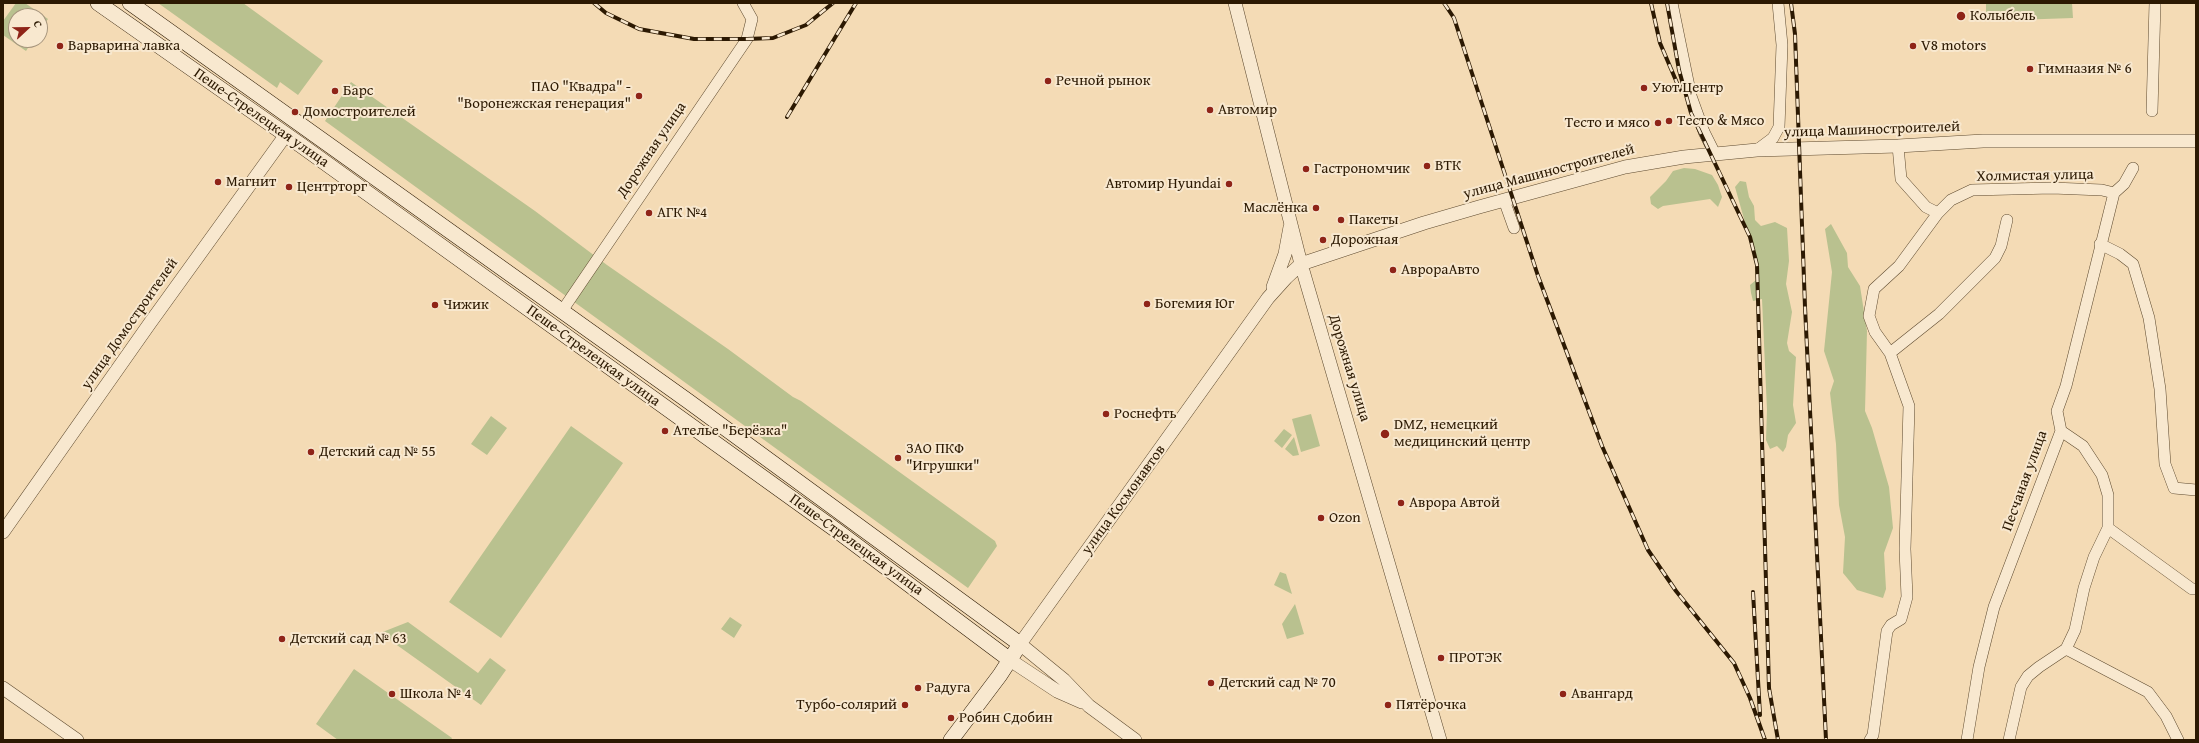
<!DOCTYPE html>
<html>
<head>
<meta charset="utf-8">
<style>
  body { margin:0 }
  #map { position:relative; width:2199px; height:743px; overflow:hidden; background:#f4dbb5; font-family:"Gentium Book Plus",serif }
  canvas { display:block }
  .frame { position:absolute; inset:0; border:4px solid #2c1902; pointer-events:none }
  .north { position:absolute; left:8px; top:8px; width:40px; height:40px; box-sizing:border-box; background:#f8e8cf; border:1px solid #a6957d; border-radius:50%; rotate:68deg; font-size:11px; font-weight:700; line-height:16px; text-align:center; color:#2c1902 }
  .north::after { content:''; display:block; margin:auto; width:14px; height:18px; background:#8f2418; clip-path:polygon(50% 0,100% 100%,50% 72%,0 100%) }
</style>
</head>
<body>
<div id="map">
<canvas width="2199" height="743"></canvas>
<div class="frame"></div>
<div class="north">С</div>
</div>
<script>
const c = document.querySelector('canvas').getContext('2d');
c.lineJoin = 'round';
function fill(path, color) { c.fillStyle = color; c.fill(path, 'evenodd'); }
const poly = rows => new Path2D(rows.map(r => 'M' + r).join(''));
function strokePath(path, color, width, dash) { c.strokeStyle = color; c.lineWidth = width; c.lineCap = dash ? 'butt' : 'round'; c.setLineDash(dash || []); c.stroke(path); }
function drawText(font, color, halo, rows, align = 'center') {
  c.font = font + ' "Gentium Book Plus",serif'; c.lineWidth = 4; c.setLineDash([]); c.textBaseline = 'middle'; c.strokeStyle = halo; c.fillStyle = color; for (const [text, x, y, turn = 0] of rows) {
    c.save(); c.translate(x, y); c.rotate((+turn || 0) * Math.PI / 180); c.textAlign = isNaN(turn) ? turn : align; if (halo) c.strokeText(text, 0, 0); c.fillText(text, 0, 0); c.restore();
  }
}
fill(poly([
  [16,3,25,3,48,19,40,30,40,16,16,16,16,40,33,40,26,51,3,35,3,21],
  [158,3,243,3,323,61,298,95,280,82,277,88],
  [1986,3,2072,3,2073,18,1986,21],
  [351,82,535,211,607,265,728,349,793,397,801,401,995,541,997,546,968,588,325,121],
  [1684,168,1695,169,1712,175,1718,185,1722,197,1718,207,1710,199,1663,206,1658,209,1651,204,1650,197,1666,181,1673,171],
  [1740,181,1746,182,1749,197,1754,206,1755,220,1761,226,1775,222,1787,228,1789,261,1786,284,1792,312,1787,343,1789,351,1796,357,1793,405,1796,423,1788,435,1786,447,1783,452,1777,446,1770,449,1766,440,1767,410,1762,299,1753,301,1751,293,1750,285,1756,280,1757,265,1735,187],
  [1831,224,1847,253,1848,267,1860,286,1867,331,1865,411,1872,428,1889,487,1893,528,1884,553,1886,589,1883,598,1857,590,1843,573,1845,537,1839,505,1836,444,1830,393,1834,381,1824,351,1832,272,1825,229],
  [1311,414,1320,446,1301,452,1292,419],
  [491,416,507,428,487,455,471,444],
  [571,426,623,463,501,638,449,602],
  [1284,429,1292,435,1282,448,1274,441],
  [1294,437,1299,455,1293,456,1285,449],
  [1280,572,1286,574,1292,594,1274,585],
  [1295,604,1304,634,1287,639,1282,624],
  [730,617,742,625,734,638,721,629],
  [408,622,478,673,490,658,506,670,481,705,380,633],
  [354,669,452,738,451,740,338,740,316,724]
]), '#b9c18f');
const minor = poly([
  [1672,3,1691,96,1704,132,1715,154],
  [2152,111,2155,3],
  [1898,146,1901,179,1926,207,1938,213],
  [1757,150,1773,138,1779,127,1782,45,1778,3],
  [1504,200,1514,228],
  [2100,244,2120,254,2133,264,2149,318,2160,389,2165,464,2174,488,2196,490],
  [562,311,747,39,752,19,743,3],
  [1890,353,1939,314,1995,258,2001,246,2007,220],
  [2061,431,2083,446,2102,475,2108,495,2108,528,2192,589,2196,589],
  [2066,649,2148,692,2166,716,2178,740],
  [1870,740,1873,735,1887,631,1891,625,1901,619,1907,597,1905,549,1909,406,1890,353,1875,332,1869,316,1874,289,1899,266,1938,213,1951,200,1972,190,2052,188,2102,190,2114,193],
  [1967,740,1979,667,1994,607,2061,431,2057,411,2066,386,2114,193,2124,184,2133,168],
  [2009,740,2021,687,2028,676,2039,667,2066,649,2075,630,2084,588,2094,557,2108,528]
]);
const tertiary = poly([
  [1235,3,1301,264,1440,740],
  [1273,287,1285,254,1290,227],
  [3,532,150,323,285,136],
  [1010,660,1057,691,1082,702],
  [3,688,77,740],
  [1135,740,1089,706,1064,680,1020,644,1268,298,1286,278,1301,264,1424,223,1479,207,1625,167,1684,157,1757,150,1898,146,1983,141,2196,141]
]);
const secondary = poly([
  [98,3,302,146,836,530,1010,660],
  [130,3,688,401,1020,644,1000,675,951,740]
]);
strokePath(minor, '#5e4a2f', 12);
strokePath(tertiary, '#5e4a2f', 14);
strokePath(secondary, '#2c1902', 16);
strokePath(minor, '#f8e8cf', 11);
strokePath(tertiary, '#f8e8cf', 13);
strokePath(secondary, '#f8e8cf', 15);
const rail = poly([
  [594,3,606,13,639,29,694,39,747,39,773,38,806,25,833,3],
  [1444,3,1454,18,1538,276,1602,446,1648,550,1676,591,1734,663,1750,698,1765,740],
  [1651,3,1660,43,1680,90],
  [1667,3,1679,70,1691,113,1750,237,1757,265,1769,688,1778,740],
  [1791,3,1795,34,1805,307,1826,740],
  [787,117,856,3],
  [1753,592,1760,715]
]);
strokePath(rail, '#2c1902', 4);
strokePath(rail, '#f8e8cf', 2.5, [8]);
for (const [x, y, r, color] of [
  [1961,16,5,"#8f2418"],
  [60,46,4,"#8f2418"],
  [1913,46,4,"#8f2418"],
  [2030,69,4,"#8f2418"],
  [1048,81,4,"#8f2418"],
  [1644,88,4,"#8f2418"],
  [335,91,4,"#8f2418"],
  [639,96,4,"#8f2418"],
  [1210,110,4,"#8f2418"],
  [295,112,4,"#8f2418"],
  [1669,121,4,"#8f2418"],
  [1658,123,4,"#8f2418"],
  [1427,166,4,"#8f2418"],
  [1306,169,4,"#8f2418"],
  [218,182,4,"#8f2418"],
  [1229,184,4,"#8f2418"],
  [289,187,4,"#8f2418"],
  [1316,208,4,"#8f2418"],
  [649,213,4,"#8f2418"],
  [1341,220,4,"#8f2418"],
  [1323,240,4,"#8f2418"],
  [1393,270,4,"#8f2418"],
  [1147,304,4,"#8f2418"],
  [435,305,4,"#8f2418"],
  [1106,414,4,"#8f2418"],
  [665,431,4,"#8f2418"],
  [1385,434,5,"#8f2418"],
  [311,452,4,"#8f2418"],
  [898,458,4,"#8f2418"],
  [1401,503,4,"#8f2418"],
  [1321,518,4,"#8f2418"],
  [282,639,4,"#8f2418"],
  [1441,658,4,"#8f2418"],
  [1211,683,4,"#8f2418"],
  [918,688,4,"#8f2418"],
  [392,694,4,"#8f2418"],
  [1563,694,4,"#8f2418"],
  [905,705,4,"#8f2418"],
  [1388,705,4,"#8f2418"],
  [951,718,4,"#8f2418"]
]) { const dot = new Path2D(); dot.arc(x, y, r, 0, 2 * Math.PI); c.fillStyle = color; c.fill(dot); strokePath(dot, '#f8e8cf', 1.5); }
drawText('15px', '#2c1902', '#f8e8cf', [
  ["Колыбель",1970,16],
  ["Варварина лавка",68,46],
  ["V8 motors",1921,46],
  ["Гимназия № 6",2038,69],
  ["Речной рынок",1056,81],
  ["ПАО \"Квадра\" -",631,87,"right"],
  ["\"Воронежская генерация\"",631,104,"right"],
  ["Уют Центр",1652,88],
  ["Барс",343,91],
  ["Автомир",1218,110],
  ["Домостроителей",303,112],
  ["Тесто & Мясо",1677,121],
  ["Тесто и мясо",1650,123,"right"],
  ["ВТК",1435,166],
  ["Гастрономчик",1314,169],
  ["Магнит",226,182],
  ["Автомир Hyundai",1221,184,"right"],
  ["Центрторг",297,187],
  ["Маслёнка",1308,208,"right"],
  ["АГК №4",657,213],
  ["Пакеты",1349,220],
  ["Дорожная",1331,240],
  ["АврораАвто",1401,270],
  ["Богемия Юг",1155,304],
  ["Чижик",443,305],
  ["Роснефть",1114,414],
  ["DMZ, немецкий",1394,425],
  ["медицинский центр",1394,442],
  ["Ателье \"Берёзка\"",673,431],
  ["ЗАО ПКФ",906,449],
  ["\"Игрушки\"",906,466],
  ["Детский сад № 55",319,452],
  ["Аврора Автой",1409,503],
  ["Ozon",1329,518],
  ["Детский сад № 63",290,639],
  ["ПРОТЭК",1449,658],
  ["Детский сад № 70",1219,683],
  ["Радуга",926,688],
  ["Школа № 4",400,694],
  ["Авангард",1571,694],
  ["Турбо-солярий",897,705,"right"],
  ["Пятёрочка",1396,705],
  ["Робин Сдобин",959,718]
], 'left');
drawText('15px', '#2c1902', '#f8e8cf', [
  ["Пеше-Стрелецкая улица",261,118,35],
  ["улица Машиностроителей",1872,130,-2],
  ["Дорожная улица",652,150,-56],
  ["улица Машиностроителей",1549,172,-15],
  ["Холмистая улица",2035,176,-1],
  ["улица Домостроителей",130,324,-55],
  ["Пеше-Стрелецкая улица",593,356,36],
  ["Дорожная улица",1349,368,73],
  ["Песчаная улица",2025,481,-70],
  ["улица Космонавтов",1124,500,-54],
  ["Пеше-Стрелецкая улица",856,545,36]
]);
</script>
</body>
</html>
